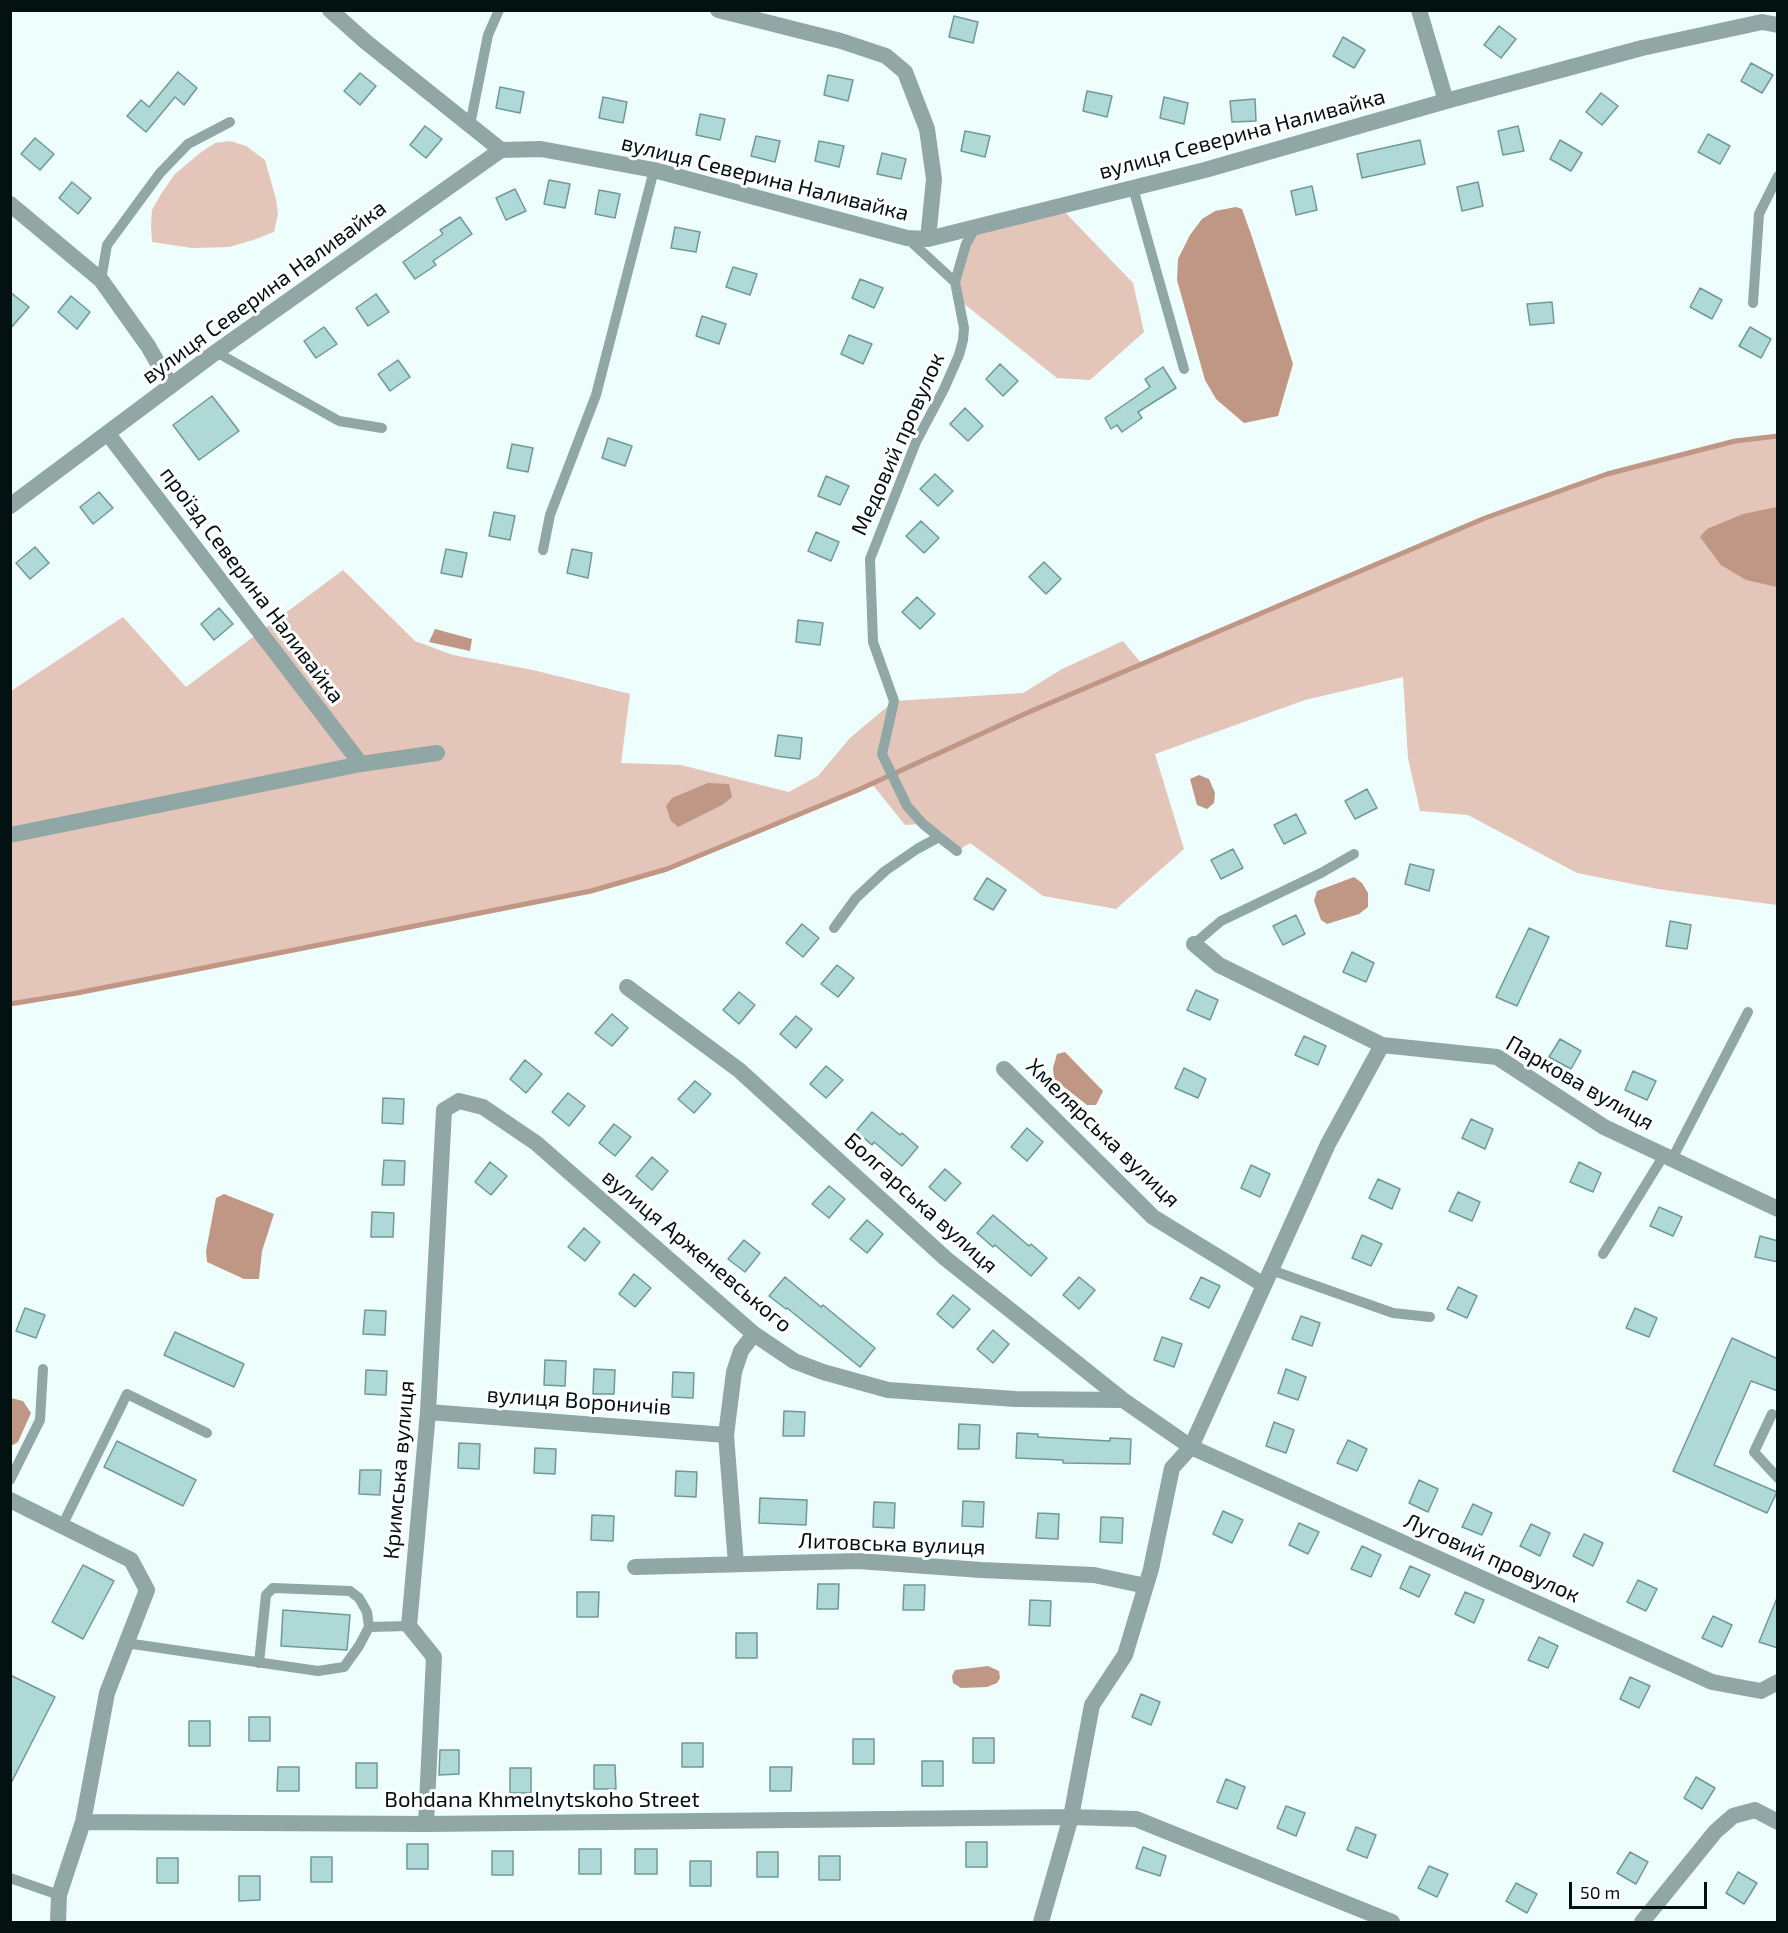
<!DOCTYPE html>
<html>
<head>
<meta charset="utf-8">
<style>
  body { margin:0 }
  #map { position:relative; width:1788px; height:1933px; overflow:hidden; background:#edfefd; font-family:"Exo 2",sans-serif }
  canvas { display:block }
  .frame { position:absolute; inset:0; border:12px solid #031111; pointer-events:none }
  .scale { position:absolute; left:1569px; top:1882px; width:138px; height:27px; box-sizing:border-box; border:3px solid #031111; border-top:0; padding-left:8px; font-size:18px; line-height:21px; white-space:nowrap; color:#031111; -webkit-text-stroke:4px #fff; paint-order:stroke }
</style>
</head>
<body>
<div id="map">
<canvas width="1788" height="1933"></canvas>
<div class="frame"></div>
<div class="scale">50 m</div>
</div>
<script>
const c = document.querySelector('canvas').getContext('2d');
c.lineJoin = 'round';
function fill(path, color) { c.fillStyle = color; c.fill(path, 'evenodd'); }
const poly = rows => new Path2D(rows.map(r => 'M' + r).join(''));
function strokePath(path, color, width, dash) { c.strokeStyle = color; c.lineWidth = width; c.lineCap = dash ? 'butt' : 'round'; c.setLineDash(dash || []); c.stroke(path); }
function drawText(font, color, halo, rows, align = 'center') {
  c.font = font + ' "Exo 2",sans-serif'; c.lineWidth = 6; c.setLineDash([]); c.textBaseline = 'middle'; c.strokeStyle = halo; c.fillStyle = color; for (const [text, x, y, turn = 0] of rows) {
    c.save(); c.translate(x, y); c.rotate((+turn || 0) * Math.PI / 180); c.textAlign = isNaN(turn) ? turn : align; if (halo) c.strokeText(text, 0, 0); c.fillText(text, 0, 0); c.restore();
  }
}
fill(poly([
  [230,141,246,146,265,160,276,199,278,214,274,232,253,240,229,247,192,248,152,242,151,226,152,210,161,194,175,174,200,153,215,143],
  [1059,206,1133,283,1144,332,1090,380,1057,378,958,299,960,263,976,227],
  [1777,436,1777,905,1658,889,1577,873,1468,815,1420,811,1408,758,1403,677,1305,700,1155,754,1184,849,1116,909,1043,896,970,843,957,851,923,824,905,825,872,784,667,869,591,891,77,993,11,1004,11,691,123,617,186,687,343,570,415,641,453,655,533,670,630,694,621,763,681,765,789,792,818,776,850,738,894,701,1023,693,1062,669,1123,641,1142,664,1485,518,1607,474,1735,441]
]), '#e3c5b9');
fill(poly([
  [1236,207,1242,209,1252,237,1293,364,1278,416,1244,423,1216,399,1205,380,1177,280,1178,259,1190,235,1202,219,1215,211],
  [1777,507,1777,587,1746,580,1721,565,1700,537,1707,529,1743,514],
  [435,629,472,639,470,651,429,642],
  [1199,775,1209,779,1215,793,1214,803,1207,809,1197,805,1190,779],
  [708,783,729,784,732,797,722,805,678,827,671,821,666,806,672,798],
  [1354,877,1362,883,1368,893,1368,907,1359,914,1327,924,1321,920,1314,901,1317,891],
  [1065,1052,1103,1091,1096,1105,1087,1105,1054,1079,1053,1068,1057,1054],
  [224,1194,274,1214,262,1251,259,1279,244,1279,207,1262,206,1251,216,1198],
  [11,1398,23,1401,31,1413,18,1442,11,1446],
  [988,1666,999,1671,1000,1678,997,1683,987,1687,961,1688,953,1683,952,1676,955,1670]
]), '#c09684');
strokePath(poly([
  [10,1004,77,993,591,891,667,869,858,790,1029,712,1485,518,1607,474,1735,441,1778,436]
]), '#c09684', 5);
const building = poly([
  [954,16,978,22,973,43,949,37,954,16],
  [1499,26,1516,39,1501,58,1484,45,1499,26],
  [1343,37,1365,50,1354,68,1333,56,1343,37],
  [1751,63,1773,75,1762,93,1741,81,1751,63],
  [178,72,197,88,184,105,175,97,146,132,127,116,141,100,149,107,178,72],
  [360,73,376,86,360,105,344,91,360,73],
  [828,75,853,80,848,101,824,95,828,75],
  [500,87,524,92,520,113,496,108,500,87],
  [1087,91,1112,96,1107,117,1083,111,1087,91],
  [1601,93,1618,106,1602,125,1586,112,1601,93],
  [603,97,627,102,623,123,599,118,603,97],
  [1164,97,1188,103,1184,124,1160,118,1164,97],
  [1255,99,1256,121,1232,122,1230,101,1255,99],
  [700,114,725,119,720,140,696,135,700,114],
  [425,126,442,139,426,158,410,145,425,126],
  [1518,126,1524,151,1503,155,1498,131,1518,126],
  [965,131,990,136,985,157,961,151,965,131],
  [1708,134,1730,146,1720,164,1698,152,1708,134],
  [756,136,780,141,775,162,751,156,756,136],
  [35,138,54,154,40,170,21,154,35,138],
  [1420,140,1425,164,1362,178,1357,154,1420,140],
  [1560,140,1582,153,1571,171,1550,159,1560,140],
  [819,141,844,146,839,167,815,161,819,141],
  [882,153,906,159,901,179,877,174,882,153],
  [549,180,570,184,565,208,544,204,549,180],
  [72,182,91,198,78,214,59,198,72,182],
  [1478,182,1483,206,1462,211,1457,187,1478,182],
  [1312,186,1317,210,1296,215,1291,191,1312,186],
  [515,189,526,211,506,220,496,198,515,189],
  [599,190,620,194,615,218,595,214,599,190],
  [460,217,472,234,433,261,436,265,415,279,403,262,443,234,440,230,460,217],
  [675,227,700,232,696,252,671,248,675,227],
  [733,267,757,274,750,295,726,287,733,267],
  [860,279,883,288,874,308,852,298,860,279],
  [1700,288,1722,300,1712,319,1690,307,1700,288],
  [10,292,29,307,10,329,10,292],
  [376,294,389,312,368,326,356,308,376,294],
  [71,296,90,312,77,329,58,312,71,296],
  [1552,302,1554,323,1530,325,1527,304,1552,302],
  [702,316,726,324,719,344,696,336,702,316],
  [324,327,337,344,316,358,304,341,324,327],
  [1750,327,1771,339,1761,358,1739,346,1750,327],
  [849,335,872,344,863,364,841,354,849,335],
  [398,360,410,377,390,391,378,374,398,360],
  [1000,364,1018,381,1003,396,986,379,1000,364],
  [1163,367,1176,388,1138,412,1142,418,1122,432,1117,425,1111,429,1105,418,1150,387,1145,379,1163,367],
  [212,396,239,431,199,460,173,425,212,396],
  [965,408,983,426,968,441,950,424,965,408],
  [608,438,632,446,625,466,602,458,608,438],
  [512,444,533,448,528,472,507,468,512,444],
  [935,474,953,491,938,506,920,489,935,474],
  [826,476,849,486,840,505,818,496,826,476],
  [99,492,113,508,93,524,80,507,99,492],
  [494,512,515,516,510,540,489,536,494,512],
  [921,521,939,538,924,553,906,536,921,521],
  [816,532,839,542,831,561,808,551,816,532],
  [35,547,49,563,30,579,16,563,35,547],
  [446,549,467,553,462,577,441,573,446,549],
  [572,549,592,553,588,578,567,573,572,549],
  [1044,562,1061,579,1046,594,1029,577,1044,562],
  [917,597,935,614,920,629,902,612,917,597],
  [219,608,233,624,214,640,201,624,219,608],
  [798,620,823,623,820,645,796,642,798,620],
  [778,735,802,738,800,759,775,756,778,735],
  [1367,789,1377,808,1355,819,1345,801,1367,789],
  [1296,814,1306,833,1284,844,1274,825,1296,814],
  [1233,849,1243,868,1221,879,1211,860,1233,849],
  [1410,864,1434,870,1429,891,1405,884,1410,864],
  [987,878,1006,890,993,910,974,899,987,878],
  [1296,915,1305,934,1283,945,1273,926,1296,915],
  [1670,921,1691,925,1687,949,1666,946,1670,921],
  [802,924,819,938,803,957,786,943,802,924],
  [1529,928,1549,937,1517,1006,1496,997,1529,928],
  [1352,952,1374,963,1366,982,1343,972,1352,952],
  [837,965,854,978,838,997,821,984,837,965],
  [1196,990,1218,1000,1210,1020,1187,1010,1196,990],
  [739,992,755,1005,739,1024,723,1010,739,992],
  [612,1014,628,1028,612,1046,595,1033,612,1014],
  [796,1016,812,1029,796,1048,780,1034,796,1016],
  [1304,1036,1326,1046,1318,1065,1295,1055,1304,1036],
  [1560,1039,1581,1051,1571,1069,1549,1057,1560,1039],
  [525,1060,542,1074,526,1093,510,1079,525,1060],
  [826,1066,843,1080,826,1098,810,1084,826,1066],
  [1184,1068,1206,1079,1198,1098,1175,1088,1184,1068],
  [1633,1071,1656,1081,1647,1100,1625,1090,1633,1071],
  [695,1081,711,1094,694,1113,678,1099,695,1081],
  [568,1093,585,1106,569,1126,552,1112,568,1093],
  [383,1098,404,1099,403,1124,382,1123,383,1098],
  [872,1112,900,1135,902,1133,918,1147,902,1166,874,1142,872,1145,856,1131,872,1112],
  [1471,1119,1493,1129,1485,1149,1462,1138,1471,1119],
  [614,1124,631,1137,615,1156,599,1143,614,1124],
  [1027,1128,1043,1142,1027,1161,1011,1147,1027,1128],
  [652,1157,668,1171,652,1190,636,1176,652,1157],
  [384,1160,405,1161,404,1185,382,1185,384,1160],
  [490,1162,507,1176,491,1195,475,1182,490,1162],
  [1579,1162,1601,1173,1593,1192,1570,1182,1579,1162],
  [1251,1165,1270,1174,1260,1197,1241,1188,1251,1165],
  [945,1169,961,1183,945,1201,929,1187,945,1169],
  [1378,1179,1400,1189,1392,1209,1369,1198,1378,1179],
  [829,1186,845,1199,829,1218,812,1204,829,1186],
  [1458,1192,1480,1202,1472,1221,1449,1211,1458,1192],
  [1659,1207,1682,1217,1673,1236,1650,1226,1659,1207],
  [372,1212,394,1213,393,1237,371,1237,372,1212],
  [993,1215,1029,1246,1031,1244,1047,1258,1031,1276,995,1245,993,1247,977,1233,993,1215],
  [867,1220,883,1234,867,1253,850,1239,867,1220],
  [584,1228,600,1242,585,1261,568,1247,584,1228],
  [1362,1235,1382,1244,1371,1266,1352,1258,1362,1235],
  [1760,1236,1778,1241,1778,1262,1755,1257,1760,1236],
  [744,1240,760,1253,745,1272,728,1259,744,1240],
  [634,1274,651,1288,635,1307,619,1294,634,1274],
  [785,1277,821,1307,823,1305,875,1348,860,1367,787,1308,786,1309,769,1296,785,1277],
  [1079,1277,1095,1290,1079,1309,1063,1295,1079,1277],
  [1201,1277,1220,1286,1209,1308,1190,1299,1201,1277],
  [1458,1287,1477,1296,1467,1318,1447,1309,1458,1287],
  [953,1295,970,1309,953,1328,937,1314,953,1295],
  [25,1308,45,1315,36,1338,16,1331,25,1308],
  [1635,1308,1657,1318,1649,1337,1626,1328,1635,1308],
  [365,1310,386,1311,385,1335,363,1334,365,1310],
  [1301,1316,1320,1323,1312,1346,1292,1339,1301,1316],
  [993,1330,1009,1344,993,1363,977,1349,993,1330],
  [175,1332,244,1364,234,1387,164,1355,175,1332],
  [1162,1337,1182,1344,1174,1367,1154,1360,1162,1337],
  [1732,1338,1778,1359,1778,1391,1751,1381,1714,1465,1777,1492,1767,1513,1673,1471,1732,1338],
  [545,1360,566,1361,565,1386,544,1385,545,1360],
  [594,1369,615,1370,614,1394,593,1394,594,1369],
  [1286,1369,1306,1377,1298,1400,1278,1393,1286,1369],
  [366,1370,387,1371,386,1395,365,1394,366,1370],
  [673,1372,694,1373,693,1398,672,1397,673,1372],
  [784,1411,805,1412,804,1436,783,1436,784,1411],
  [1274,1422,1294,1430,1286,1453,1266,1446,1274,1422],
  [959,1424,980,1425,979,1449,958,1449,959,1424],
  [1017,1433,1038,1434,1038,1437,1110,1441,1110,1438,1131,1439,1130,1464,1063,1463,1063,1460,1016,1458,1017,1433],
  [1348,1440,1367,1449,1357,1471,1337,1463,1348,1440],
  [117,1441,196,1480,183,1506,104,1467,117,1441],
  [459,1443,480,1444,479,1469,458,1468,459,1443],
  [535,1448,556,1449,555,1474,534,1473,535,1448],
  [360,1470,381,1470,380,1495,359,1494,360,1470],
  [676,1471,697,1472,696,1497,675,1496,676,1471],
  [1419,1480,1438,1489,1428,1512,1409,1503,1419,1480],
  [760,1498,807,1500,806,1525,759,1523,760,1498],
  [963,1501,984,1502,983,1527,962,1526,963,1501],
  [874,1502,895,1503,894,1528,873,1527,874,1502],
  [1473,1504,1492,1513,1482,1535,1462,1527,1473,1504],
  [1223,1511,1243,1520,1232,1543,1213,1534,1223,1511],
  [1038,1513,1059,1514,1058,1539,1036,1538,1038,1513],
  [592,1515,614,1516,613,1541,591,1540,592,1515],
  [1101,1517,1123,1518,1122,1543,1100,1542,1101,1517],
  [1299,1523,1319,1532,1308,1554,1289,1545,1299,1523],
  [1531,1524,1550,1533,1540,1556,1520,1546,1531,1524],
  [1584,1534,1603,1543,1593,1566,1573,1556,1584,1534],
  [1362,1546,1381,1555,1371,1577,1351,1569,1362,1546],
  [83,1565,114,1581,83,1639,52,1622,83,1565],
  [1410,1566,1430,1575,1419,1597,1400,1588,1410,1566],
  [1638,1580,1657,1589,1646,1611,1627,1602,1638,1580],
  [818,1584,839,1584,838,1609,817,1609,818,1584],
  [904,1585,925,1585,924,1610,903,1610,904,1585],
  [577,1592,599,1592,598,1617,577,1617,577,1592],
  [1465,1592,1484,1600,1474,1623,1455,1614,1465,1592],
  [1777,1598,1778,1598,1778,1648,1759,1642,1777,1598],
  [1030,1600,1051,1601,1050,1626,1029,1625,1030,1600],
  [283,1610,350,1615,347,1650,281,1646,283,1610],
  [1713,1616,1732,1625,1722,1647,1702,1638,1713,1616],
  [736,1633,757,1633,757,1658,736,1658,736,1633],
  [1539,1637,1558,1646,1548,1668,1528,1660,1539,1637],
  [10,1675,55,1697,10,1785,10,1675],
  [1630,1677,1650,1686,1639,1708,1620,1699,1630,1677],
  [1141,1694,1160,1702,1151,1725,1132,1717,1141,1694],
  [249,1717,270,1717,270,1741,249,1741,249,1717],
  [189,1721,210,1721,210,1746,189,1746,189,1721],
  [973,1738,994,1738,994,1763,973,1763,973,1738],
  [853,1739,874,1739,874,1764,853,1764,853,1739],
  [682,1743,703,1743,703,1767,682,1767,682,1743],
  [440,1750,459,1750,459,1774,439,1775,440,1750],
  [922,1761,943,1761,943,1786,922,1786,922,1761],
  [356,1763,377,1763,377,1788,356,1788,356,1763],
  [594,1765,615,1765,616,1789,594,1789,594,1765],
  [278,1767,299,1767,299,1791,277,1791,278,1767],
  [770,1767,792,1767,791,1791,770,1791,770,1767],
  [510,1768,531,1768,531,1793,510,1793,510,1768],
  [1696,1777,1715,1788,1702,1809,1684,1798,1696,1777],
  [1226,1779,1245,1787,1237,1809,1217,1802,1226,1779],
  [1286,1806,1305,1813,1296,1836,1277,1828,1286,1806],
  [1356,1827,1376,1835,1367,1858,1347,1850,1356,1827],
  [966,1842,987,1842,987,1867,966,1867,966,1842],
  [407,1844,428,1844,428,1869,407,1869,407,1844],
  [1143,1847,1166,1856,1160,1876,1136,1868,1143,1847],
  [579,1849,601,1849,601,1874,579,1874,579,1849],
  [635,1849,657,1849,657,1874,635,1874,635,1849],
  [492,1851,513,1851,513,1875,492,1875,492,1851],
  [757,1852,778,1852,778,1877,757,1877,757,1852],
  [1630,1852,1648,1862,1636,1884,1617,1873,1630,1852],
  [819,1856,840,1856,840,1880,819,1880,819,1856],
  [311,1857,332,1857,332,1882,311,1882,311,1857],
  [157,1858,178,1858,178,1883,157,1883,157,1858],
  [690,1861,711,1861,711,1886,690,1886,690,1861],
  [1429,1866,1448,1874,1437,1897,1418,1888,1429,1866],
  [1738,1872,1757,1883,1744,1904,1726,1893,1738,1872],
  [239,1876,260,1876,260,1900,239,1901,239,1876],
  [1516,1883,1537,1894,1527,1913,1506,1901,1516,1883]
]);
fill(building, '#aed9d7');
strokePath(building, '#709998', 1.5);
strokePath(poly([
  [470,125,488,35,499,10],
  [1133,188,1184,369],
  [907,238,955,282],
  [101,280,107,245,160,173,188,144,230,122],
  [1753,303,1759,214,1778,176],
  [216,352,339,421,382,428],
  [543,550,550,515,596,395,654,170],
  [939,837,923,824,907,806,882,754,894,701,873,642,870,559,916,442,944,389,959,355,963,340,964,328,955,282,966,244,976,227],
  [834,928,856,898,885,871,917,849,939,837,957,851],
  [1194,944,1221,921,1321,873,1354,854],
  [1672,1159,1748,1012],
  [1603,1254,1664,1155],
  [1271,1270,1393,1313,1430,1317],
  [1772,1414,1754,1452,1778,1478],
  [10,1480,40,1420,43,1369],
  [62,1526,127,1394,207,1433],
  [126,1643,318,1671,344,1667,359,1646,369,1627,409,1626],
  [259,1663,266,1595,273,1588,350,1591,359,1598,367,1612,369,1627],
  [10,1878,59,1895]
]), '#90a7a6', 10);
strokePath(poly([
  [330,10,366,42,501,150],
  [718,10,841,41,886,56,905,72,927,129,934,179,928,239],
  [1419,10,1446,101],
  [10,204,101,280,148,346,171,386],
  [108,434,361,764],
  [10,506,216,352,501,150,541,149,654,170,907,238,928,239,1205,170,1446,101,1642,48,1762,22,1778,25],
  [10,835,361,764,437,753],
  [1194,944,1219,965,1382,1045,1497,1057,1604,1127,1778,1209],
  [627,987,739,1070,945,1258,1123,1400,1191,1447,1712,1682,1761,1691,1778,1682],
  [1004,1069,1153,1217,1264,1285],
  [428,1412,726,1435],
  [10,1500,131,1560,147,1590,107,1693,83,1822,426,1824,1071,1817,1136,1819,1392,1922],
  [736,1564,726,1435,734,1372,741,1351,754,1334],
  [635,1567,858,1561,981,1570,1094,1575,1146,1586],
  [426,1824,434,1657,409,1626,428,1412,444,1110,459,1101,483,1107,536,1143,754,1334,794,1361,823,1372,888,1390,1015,1399,1123,1400],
  [58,1922,59,1895,83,1822],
  [1041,1922,1071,1817,1092,1705,1125,1655,1151,1569,1172,1468,1191,1447,1328,1144,1382,1045],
  [1642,1922,1715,1832,1733,1816,1755,1810,1778,1822]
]), '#90a7a6', 16);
drawText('22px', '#031111', '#fff', [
  ["вулиця Северина Наливайка",1242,134,-15],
  ["вулиця Северина Наливайка",765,178,14],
  ["вулиця Северина Наливайка",264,292,-36],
  ["Медовий провулок",898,444,-66],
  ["проїзд Северина Наливайка",252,585,53],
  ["Паркова вулиця",1580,1083,30],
  ["Хмелярська вулиця",1103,1133,44],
  ["Болгарська вулиця",921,1203,42],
  ["вулиця Арженевського",697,1251,40],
  ["вулиця Вороничів",579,1401,4],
  ["Кримська вулиця",399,1470,-85],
  ["Литовська вулиця",892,1544,2],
  ["Луговий провулок",1492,1558,24],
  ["Bohdana Khmelnytskoho Street",542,1800]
]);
</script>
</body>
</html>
